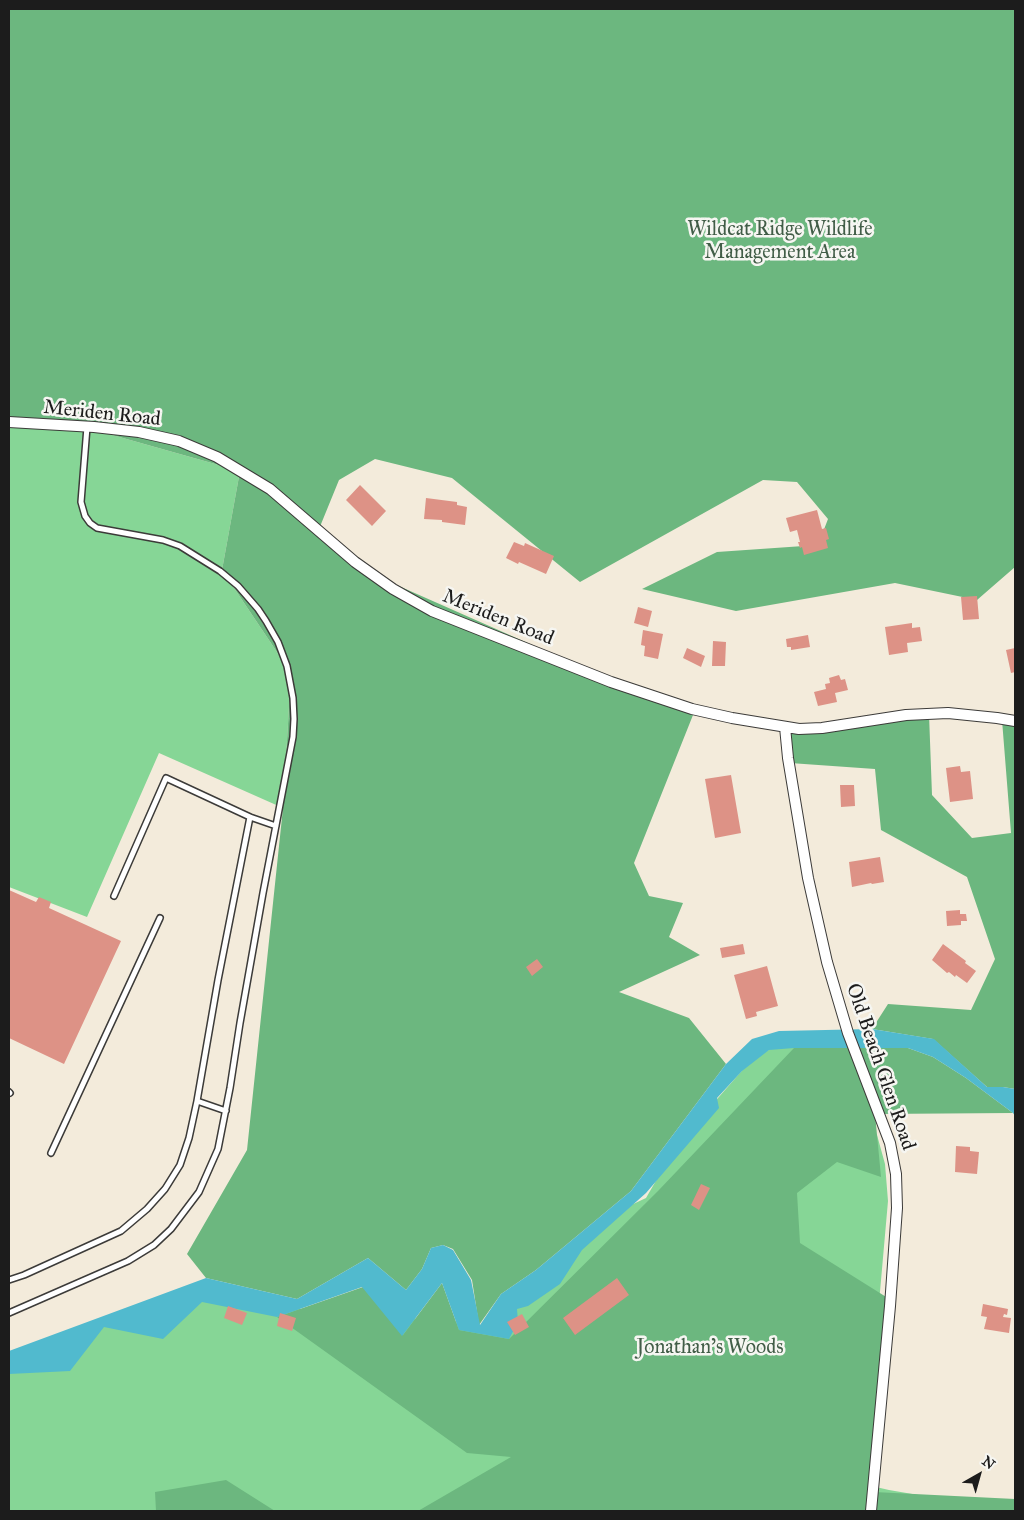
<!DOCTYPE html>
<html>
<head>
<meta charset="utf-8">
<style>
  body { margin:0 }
  #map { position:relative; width:1024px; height:1520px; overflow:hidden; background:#f3ebdb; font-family:"IM FELL Great Primer",serif }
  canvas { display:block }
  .frame { position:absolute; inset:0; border:10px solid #1c1c1c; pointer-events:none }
  .north { position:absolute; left:954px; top:1450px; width:50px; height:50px; -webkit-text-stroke:4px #f6f6f2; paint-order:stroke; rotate:38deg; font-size:14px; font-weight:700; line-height:20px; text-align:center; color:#1c1c1c }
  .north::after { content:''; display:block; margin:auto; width:18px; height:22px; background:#1c1c1c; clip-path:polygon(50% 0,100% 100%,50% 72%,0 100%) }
</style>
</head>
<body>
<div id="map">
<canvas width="1024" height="1520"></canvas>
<div class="frame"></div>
<div class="north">N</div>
</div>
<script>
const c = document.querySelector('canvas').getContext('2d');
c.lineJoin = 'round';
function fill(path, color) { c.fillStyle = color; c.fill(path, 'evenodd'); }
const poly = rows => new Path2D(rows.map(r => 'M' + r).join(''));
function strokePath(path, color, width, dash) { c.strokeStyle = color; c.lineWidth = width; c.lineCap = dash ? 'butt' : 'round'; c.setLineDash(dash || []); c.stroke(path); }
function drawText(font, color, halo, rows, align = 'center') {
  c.font = font + ' "IM FELL Great Primer",serif'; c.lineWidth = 5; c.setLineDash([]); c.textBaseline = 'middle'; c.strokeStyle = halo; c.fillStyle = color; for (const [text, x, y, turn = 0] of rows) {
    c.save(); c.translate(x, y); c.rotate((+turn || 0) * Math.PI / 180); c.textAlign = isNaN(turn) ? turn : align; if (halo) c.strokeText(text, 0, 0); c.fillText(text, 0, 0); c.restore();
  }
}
fill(poly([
  [9,425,84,427,240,471,222,570,291,673,283,808,159,753,87,917,9,887],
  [788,1040,877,1135,885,1164,888,1201,863,1484,889,1490,1012,1511,9,1511,9,1360,79,1334,186,1299,477,1324,486,1329,616,1212,646,1198,676,1146,753,1058]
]), '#86d696');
fill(poly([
  [9,9,1015,9,1015,567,977,600,895,583,736,611,642,589,717,552,818,545,828,519,797,482,763,480,580,582,452,478,375,459,339,480,319,529,383,579,591,671,695,710,634,863,649,896,683,903,669,937,700,955,619,992,689,1018,726,1064,631,1191,536,1270,501,1294,479,1325,472,1280,453,1249,443,1245,431,1248,422,1269,406,1290,368,1258,297,1299,206,1278,187,1254,247,1150,283,808,291,673,222,570,240,471,84,427,9,425],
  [929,714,932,795,972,838,1011,833,1002,720,1015,723,1015,1089,1003,1087,987,1087,933,1039,872,1029,888,1004,971,1010,995,959,967,877,881,830,875,769,790,763,789,729],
  [794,1048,908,1048,933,1057,966,1078,1013,1113,875,1114,881,1177,837,1162,797,1193,800,1243,891,1300,874,1492,1015,1499,1015,1511,418,1511,511,1457,467,1453,277,1317,363,1287,403,1335,442,1283,459,1330,509,1339,658,1191],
  [226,1480,275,1511,156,1511,155,1492]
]), '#6cb77f');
fill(poly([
  [872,1029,934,1039,987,1087,1003,1087,1015,1089,1015,1116,1013,1113,966,1078,933,1057,908,1048,794,1048,769,1050,742,1071,717,1098,719,1108,646,1193,582,1250,560,1284,528,1306,517,1309,518,1322,509,1339,459,1330,442,1283,402,1336,362,1287,277,1317,202,1302,163,1339,104,1327,70,1371,9,1374,9,1351,206,1278,297,1299,368,1258,406,1290,422,1269,431,1248,443,1245,453,1250,471,1280,480,1325,501,1294,536,1270,631,1191,726,1064,752,1039,779,1031]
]), '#51bace');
fill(poly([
  [360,485,386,511,372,526,346,500],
  [426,498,457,502,457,505,467,507,465,525,442,522,442,520,424,519],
  [817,510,822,529,826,528,829,539,826,540,828,548,804,555,802,547,800,548,798,542,800,542,797,530,790,532,786,518],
  [514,542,524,546,525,543,554,556,546,574,519,562,518,564,506,558],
  [977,596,979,619,963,620,961,597],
  [638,607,652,611,648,627,634,623],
  [912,623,912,628,920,627,922,641,907,643,908,652,889,655,885,627],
  [643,630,663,634,658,659,644,656,645,646,641,645],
  [808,635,810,647,791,650,791,647,787,647,786,639],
  [713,641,726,642,725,666,712,666],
  [687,648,705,656,701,667,683,658],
  [1015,648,1015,672,1011,673,1006,650],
  [839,675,841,680,845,679,848,690,835,693,837,702,818,706,814,692,826,689,825,684,830,683,829,678],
  [960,766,961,772,970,771,973,799,950,802,946,768],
  [731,775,741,833,715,838,705,779],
  [840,785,854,785,855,806,841,807],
  [880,857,884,882,872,884,871,883,852,887,849,862],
  [9,890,36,902,39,897,51,902,49,908,121,941,64,1064,9,1038],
  [960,910,960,914,966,914,967,921,961,921,961,925,947,926,946,911],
  [743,944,745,954,722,958,720,948],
  [943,944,966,961,965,963,976,971,967,983,956,975,955,977,949,972,947,973,932,960],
  [537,959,543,967,532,976,526,967],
  [767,966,778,1006,756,1012,757,1016,746,1019,734,975],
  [956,1146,970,1147,970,1151,979,1152,977,1174,955,1172],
  [701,1184,710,1188,699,1210,691,1205],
  [617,1278,629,1295,575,1335,563,1318],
  [983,1304,1008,1309,1007,1315,1004,1314,1003,1317,1011,1318,1009,1333,984,1329,987,1317,981,1316],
  [228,1306,247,1313,242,1325,224,1318],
  [280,1313,296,1318,292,1331,277,1326],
  [522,1314,529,1327,515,1335,507,1322]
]), '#dd9286');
const service = poly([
  [114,896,166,778,250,817],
  [9,1092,10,1093],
  [226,1111,197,1101,218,980,250,817,276,826],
  [51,1153,160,918],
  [9,1280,24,1275,121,1231,147,1209,165,1189,180,1165,189,1138,197,1101],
  [9,1313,128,1261,154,1245,171,1229,199,1192,218,1149,230,1088,240,1023,263,893,293,737,294,719,293,698,287,666,278,642,266,621,258,609,238,586,220,571,180,546,163,540,97,528,90,523,85,516,81,502,87,427]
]);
const minor = poly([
  [9,422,94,427,139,432,179,441,217,457,270,489,355,562,393,589,432,611,611,682,692,709,732,718,799,729,822,728,906,715,948,713,997,718,1015,721],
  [785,727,788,758,808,878,827,962,848,1033,890,1143,896,1174,897,1208,890,1306,871,1511]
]);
strokePath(service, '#3c3b39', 8);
strokePath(minor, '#3c3b39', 12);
strokePath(service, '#fff', 5);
strokePath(minor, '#fff', 10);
drawText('20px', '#415d47', '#f6f6f2', [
  ["Wildcat Ridge Wildlife",780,230],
  ["Management Area",780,253],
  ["Jonathan's Woods",710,1348]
]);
drawText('20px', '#1c1c1c', '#f6f6f2', [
  ["Meriden Road",102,414,6],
  ["Meriden Road",498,618,22],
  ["Old Beach Glen Road",880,1067,71]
]);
</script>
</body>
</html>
